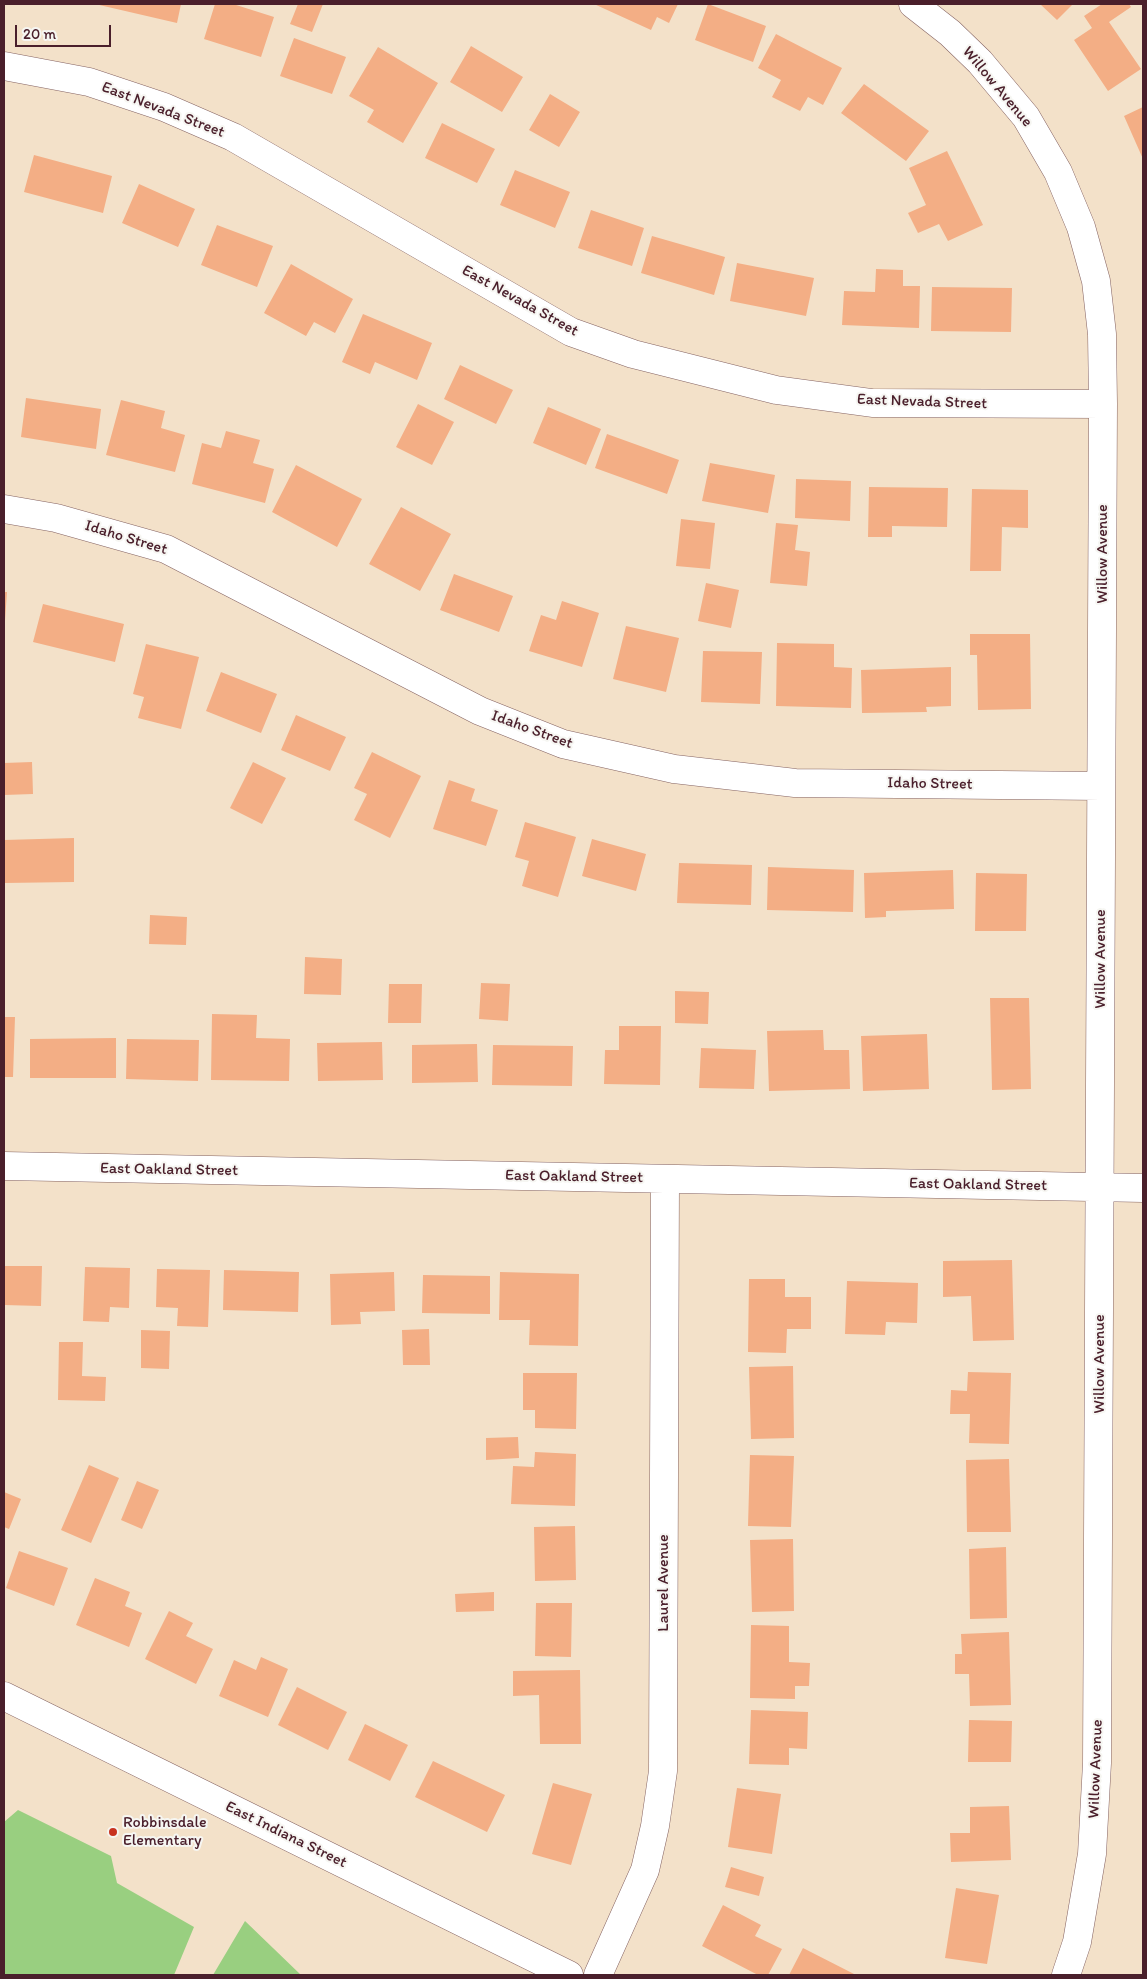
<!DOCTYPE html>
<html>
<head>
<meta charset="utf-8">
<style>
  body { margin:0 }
  #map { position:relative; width:1147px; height:1979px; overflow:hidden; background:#f3e1c9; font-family:Itim,sans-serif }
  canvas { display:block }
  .frame { position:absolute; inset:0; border:5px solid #4a1f2b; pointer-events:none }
  .scale { position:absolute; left:15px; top:25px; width:96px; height:22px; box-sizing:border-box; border:2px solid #4a1f2b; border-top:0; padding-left:6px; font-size:15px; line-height:18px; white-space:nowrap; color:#4a1f2b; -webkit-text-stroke:4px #f6f6f2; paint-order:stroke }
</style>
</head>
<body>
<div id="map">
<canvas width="1147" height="1979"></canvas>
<div class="frame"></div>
<div class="scale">20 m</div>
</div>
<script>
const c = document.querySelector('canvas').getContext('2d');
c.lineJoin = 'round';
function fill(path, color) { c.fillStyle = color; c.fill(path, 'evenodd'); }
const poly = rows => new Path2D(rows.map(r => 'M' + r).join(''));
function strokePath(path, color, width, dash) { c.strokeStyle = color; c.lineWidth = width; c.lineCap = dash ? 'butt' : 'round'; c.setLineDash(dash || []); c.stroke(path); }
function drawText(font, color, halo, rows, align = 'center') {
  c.font = font + ' Itim,sans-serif'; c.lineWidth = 4; c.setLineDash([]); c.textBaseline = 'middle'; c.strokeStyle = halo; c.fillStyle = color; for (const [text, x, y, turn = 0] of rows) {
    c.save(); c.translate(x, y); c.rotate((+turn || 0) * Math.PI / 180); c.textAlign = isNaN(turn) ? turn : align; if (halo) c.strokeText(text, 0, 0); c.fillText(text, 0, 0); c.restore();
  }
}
fill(poly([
  [18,1810,111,1856,117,1883,194,1927,174,1975,4,1975,4,1822],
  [245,1921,301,1975,213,1975]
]), '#99cf80');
fill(poly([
  [95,4,181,4,177,23],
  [215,4,233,4,274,17,261,57,204,39],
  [298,4,323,4,312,32,290,24],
  [594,4,678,4,669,23,657,17,651,30],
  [708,4,766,26,753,62,695,40],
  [1040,4,1073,4,1057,20],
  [1102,4,1129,4,1131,7,1109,22,1141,69,1108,91,1074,40,1092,28,1084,16],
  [776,34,842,68,823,105,808,97,800,111,772,97,781,80,758,68],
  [294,38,346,57,332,94,280,76],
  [471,46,523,77,502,112,450,82],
  [378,47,438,83,403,143,367,122,374,110,349,96],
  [864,84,929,131,906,161,841,113],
  [550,94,580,112,559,147,529,130],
  [1143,107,1143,159,1124,116],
  [442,123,495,149,477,183,425,158],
  [947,151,983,225,948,241,939,224,918,233,908,213,926,205,909,168],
  [34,155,112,176,103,213,24,192],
  [515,170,570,192,555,228,500,205],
  [139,184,195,209,178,247,122,223],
  [591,210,644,228,632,266,578,248],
  [217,225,273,246,257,287,201,265],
  [652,236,725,257,714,295,641,273],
  [737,263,814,278,806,316,730,301],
  [291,264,353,299,335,333,314,322,306,336,264,313],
  [876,269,903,270,903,286,920,286,919,328,842,325,844,291,875,292],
  [932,287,1012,288,1011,332,931,331],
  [363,314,432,343,417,380,375,362,370,374,342,362],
  [460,365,513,390,496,424,444,399],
  [26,398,101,409,96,449,21,437],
  [121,400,165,411,161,428,185,435,175,472,106,455],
  [418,404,454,422,432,465,396,447],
  [548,407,601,429,586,465,533,443],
  [226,431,260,440,253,463,274,469,265,503,192,484,202,443,221,448],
  [607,434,679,460,667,494,595,468],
  [710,463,775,475,768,513,702,501],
  [296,465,362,499,337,547,272,512],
  [796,479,851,481,850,521,795,518],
  [869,487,948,488,947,527,892,526,892,537,868,537],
  [972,489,1028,490,1028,528,1002,527,1001,571,970,571],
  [401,507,451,534,420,591,369,564],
  [681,519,715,523,710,569,676,566],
  [776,523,798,525,795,550,810,552,807,586,770,583],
  [454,574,513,596,499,632,440,610],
  [706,583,739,590,731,628,698,621],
  [4,592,7,592,5,621,4,621],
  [562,601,599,613,582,667,529,651,541,615,556,620],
  [43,604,124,624,115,662,33,642],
  [626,626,679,638,666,692,613,679],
  [970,634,1030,634,1031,709,978,710,977,655,970,655],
  [777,643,834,644,834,667,852,668,851,708,776,706],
  [146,644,199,657,181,729,138,718,144,697,133,694],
  [703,651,762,652,760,704,701,702],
  [951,667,951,706,926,707,927,712,862,713,861,670],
  [221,672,277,694,261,733,206,711],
  [296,715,346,737,330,771,281,750],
  [372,752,421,776,390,838,354,820,367,794,354,788],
  [32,762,33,794,4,795,4,763],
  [253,762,286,778,262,824,230,808],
  [449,780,475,789,471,801,498,810,486,846,433,829],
  [525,822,576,837,558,897,522,886,529,861,515,857],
  [74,838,74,882,4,883,4,840],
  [592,839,646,854,636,891,582,876],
  [679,863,752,865,751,905,677,903],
  [768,867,854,870,853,912,767,910],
  [953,870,954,909,886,911,886,917,865,918,864,873],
  [976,873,1027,874,1026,931,975,931],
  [150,915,187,917,186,945,149,944],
  [305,957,342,959,341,995,304,994],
  [481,983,510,984,508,1021,479,1019],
  [389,984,422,984,421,1023,388,1023],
  [675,991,709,992,708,1024,675,1023],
  [990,998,1029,998,1031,1089,992,1090],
  [212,1014,257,1015,256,1038,290,1039,289,1081,211,1080],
  [4,1017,15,1017,13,1077,4,1077],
  [619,1026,661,1026,660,1085,604,1084,605,1050,619,1050],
  [823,1030,824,1050,849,1050,850,1089,769,1091,767,1031],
  [927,1034,929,1089,863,1091,861,1036],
  [116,1038,116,1078,30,1078,30,1039],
  [127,1039,199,1040,198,1081,126,1079],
  [382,1042,383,1080,318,1081,317,1043],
  [477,1044,478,1082,412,1083,412,1045],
  [493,1045,573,1046,572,1086,492,1085],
  [701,1048,756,1050,754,1089,699,1088],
  [1012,1260,1014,1340,973,1341,971,1296,943,1297,943,1261],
  [4,1266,42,1266,41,1306,4,1305],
  [85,1267,130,1268,129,1308,110,1307,109,1322,83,1321],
  [157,1269,210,1270,208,1327,177,1326,178,1308,156,1307],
  [224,1270,299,1272,298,1312,223,1310],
  [394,1272,395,1311,360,1312,361,1324,331,1325,330,1274],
  [500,1272,579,1274,578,1346,529,1345,530,1320,499,1320],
  [423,1275,490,1276,490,1314,422,1313],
  [749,1279,785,1279,785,1297,811,1297,811,1329,787,1329,786,1353,748,1352],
  [847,1281,918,1283,917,1323,886,1322,885,1335,845,1334],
  [429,1329,430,1365,403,1365,402,1330],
  [141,1330,170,1331,169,1369,141,1368],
  [59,1342,83,1342,82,1376,106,1377,105,1401,58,1400],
  [793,1366,794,1438,751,1439,749,1367],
  [968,1372,1011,1373,1009,1444,969,1443,970,1414,950,1414,951,1390,967,1391],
  [523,1373,577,1373,576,1429,535,1428,535,1410,523,1410],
  [518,1437,519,1458,486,1460,486,1438],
  [535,1452,576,1454,575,1506,511,1504,513,1466,534,1467],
  [750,1455,794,1456,791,1527,748,1526],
  [1009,1459,1011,1532,967,1532,966,1460],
  [89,1465,119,1478,91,1543,61,1530],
  [137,1481,159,1490,142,1529,121,1520],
  [4,1492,21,1499,9,1529,4,1527],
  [575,1526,576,1580,535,1581,534,1527],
  [793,1539,794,1611,752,1612,750,1540],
  [1006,1547,1007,1618,970,1619,969,1549],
  [19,1551,68,1568,54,1606,6,1588],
  [95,1578,130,1592,125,1606,142,1613,129,1647,76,1625],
  [494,1592,494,1611,456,1612,455,1594],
  [536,1603,572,1603,571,1657,535,1656],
  [169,1611,193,1623,186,1636,213,1649,196,1684,145,1659],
  [751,1625,789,1626,789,1662,810,1663,809,1686,795,1686,795,1699,750,1698],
  [1009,1632,1011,1705,970,1706,969,1674,955,1674,955,1654,962,1654,961,1634],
  [261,1657,288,1669,268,1717,219,1696,234,1660,256,1670],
  [580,1670,581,1744,540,1744,539,1695,513,1696,513,1671],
  [297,1687,347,1712,328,1750,278,1725],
  [751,1710,808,1712,807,1749,789,1748,789,1765,749,1764],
  [969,1720,1012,1721,1011,1762,968,1762],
  [365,1724,408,1745,390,1781,348,1760],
  [433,1761,505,1795,487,1832,415,1797],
  [553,1783,592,1794,571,1865,532,1854],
  [737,1788,781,1794,772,1854,728,1847],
  [1009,1806,1011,1860,951,1862,950,1833,970,1833,970,1807],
  [731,1867,764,1877,759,1896,725,1887],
  [956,1888,999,1895,987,1964,945,1958],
  [723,1905,761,1925,755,1936,782,1949,768,1975,758,1975,702,1946],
  [803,1948,856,1975,789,1975]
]), '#f3ae85');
const minor = poly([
  [913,4,950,33,980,62,1026,117,1058,172,1081,227,1096,281,1102,334,1103,404,1097,1763,1092,1854,1077,1942,1066,1975],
  [4,66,89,82,164,107,233,137,571,332,633,354,776,390,872,403,1103,404],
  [4,509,56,518,166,549,480,711,563,744,674,769,795,783,1101,786],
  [4,1166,1143,1188],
  [4,1696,569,1975],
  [598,1975,645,1870,655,1826,663,1771,665,1179]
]);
strokePath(minor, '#856362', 29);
strokePath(minor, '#fff', 28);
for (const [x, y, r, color] of [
  [113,1832,5,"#c8321e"]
]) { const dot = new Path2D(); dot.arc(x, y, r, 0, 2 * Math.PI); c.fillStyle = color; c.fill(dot); strokePath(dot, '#f6f6f2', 2); }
drawText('16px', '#4a1f2b', '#f6f6f2', [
  ["Willow Avenue",997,87,50],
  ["East Nevada Street",163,110,21],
  ["East Nevada Street",520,301,29],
  ["East Nevada Street",922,402,2],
  ["Idaho Street",126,538,17],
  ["Willow Avenue",1103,554,-90],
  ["Idaho Street",532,730,20],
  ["Idaho Street",930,784,1],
  ["Willow Avenue",1101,959,-90],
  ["East Oakland Street",169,1170,1],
  ["East Oakland Street",574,1177,1],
  ["East Oakland Street",978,1185,1],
  ["Willow Avenue",1100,1364,-90],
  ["Laurel Avenue",664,1583,-90],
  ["Willow Avenue",1096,1769,-88],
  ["East Indiana Street",286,1835,26]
]);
drawText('16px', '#4a1f2b', '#f6f6f2', [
  ["Robbinsdale",123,1823],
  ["Elementary",123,1841]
], 'left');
</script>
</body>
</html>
